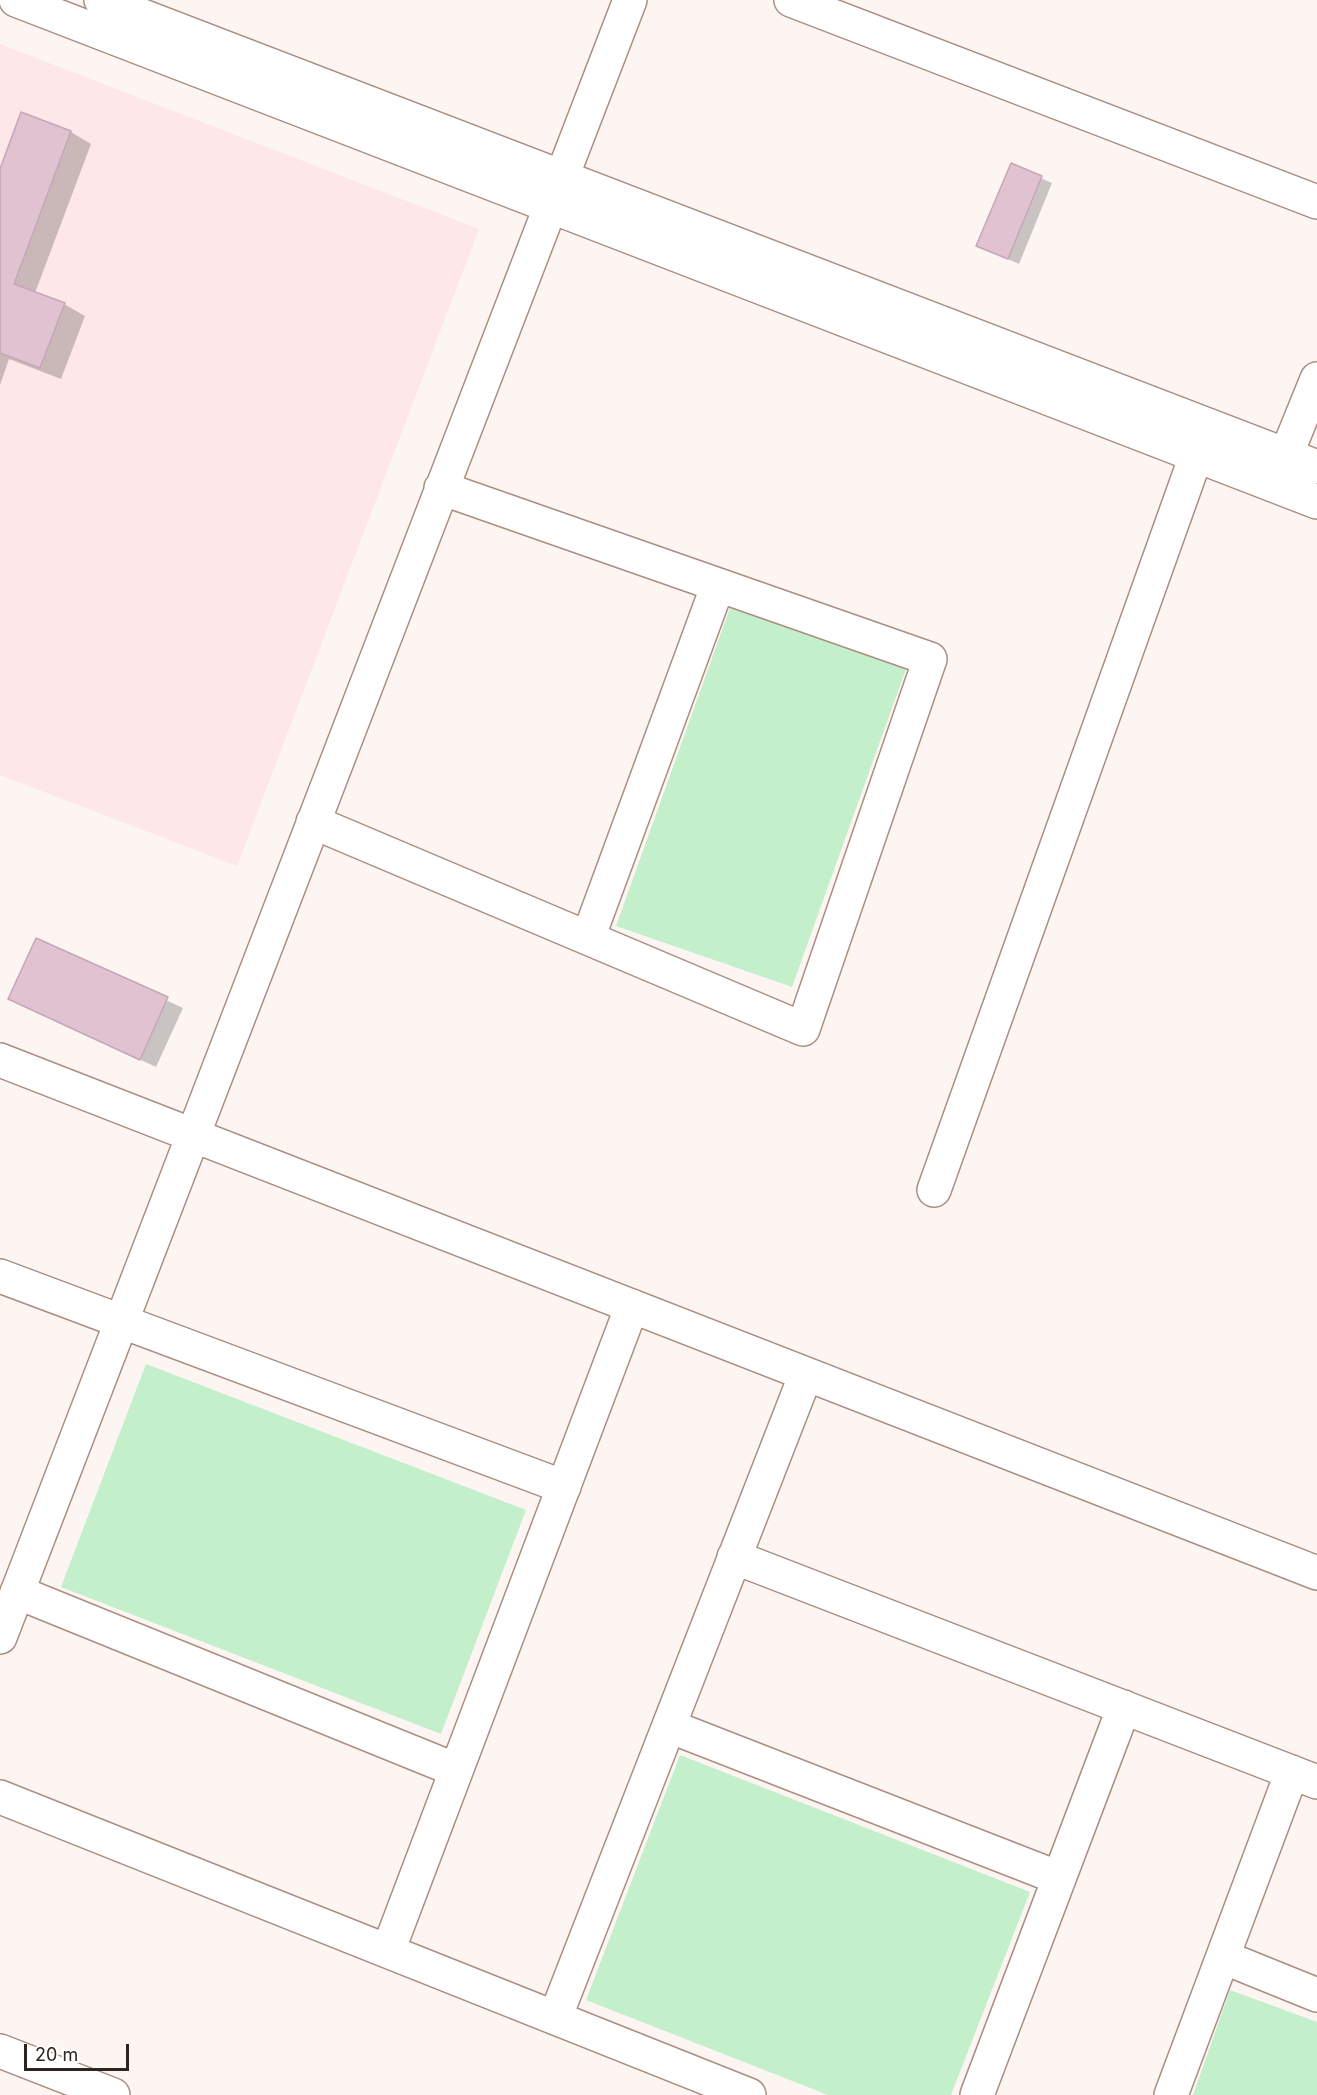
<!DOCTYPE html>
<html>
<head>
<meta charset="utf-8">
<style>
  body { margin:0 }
  #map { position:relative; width:1317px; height:2095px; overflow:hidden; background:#fcf5f2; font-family:Inter,sans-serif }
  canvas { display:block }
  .scale { position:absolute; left:24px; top:2044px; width:105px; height:27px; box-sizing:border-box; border:3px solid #2e231d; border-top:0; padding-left:8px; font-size:18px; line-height:21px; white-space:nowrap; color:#2e231d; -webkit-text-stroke:4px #fff; paint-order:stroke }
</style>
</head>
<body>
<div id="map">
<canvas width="1317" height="2095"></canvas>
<div class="scale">20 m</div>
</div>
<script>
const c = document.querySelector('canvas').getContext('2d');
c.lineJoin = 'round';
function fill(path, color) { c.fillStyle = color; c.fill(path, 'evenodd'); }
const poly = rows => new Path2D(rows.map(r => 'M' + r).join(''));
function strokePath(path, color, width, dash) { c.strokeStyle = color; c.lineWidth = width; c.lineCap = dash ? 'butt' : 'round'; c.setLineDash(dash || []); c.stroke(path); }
fill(poly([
  [0,44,479,229,237,866,0,775]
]), '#fde7e8');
fill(poly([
  [731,605,906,669,792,987,616,926],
  [146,1364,526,1510,441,1734,61,1587],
  [680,1755,1030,1892,951,2095,828,2095,586,2000],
  [1230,1990,1317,2022,1317,2095,1193,2095]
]), '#c3efcb');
fill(poly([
  [71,132,91,144,35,293,64,304,85,316,61,379,9,359,0,385,0,174],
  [1011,165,1052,183,1019,264,978,246],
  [36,940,183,1008,156,1067,10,999]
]), '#0003');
const building = poly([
  [21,112,71,131,14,284,65,303,40,368,0,353,0,169,21,112],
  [1011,163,1042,176,1008,259,976,246,1011,163],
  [36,938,168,997,140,1060,8,999,36,938]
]);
fill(building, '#e0c2d1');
strokePath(building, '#c5a7b7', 1.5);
const minor = poly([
  [16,0,1317,502],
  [101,0,1317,467],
  [791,0,1317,202],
  [1278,475,1317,379],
  [313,822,803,1029,930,659,441,488],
  [588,938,718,585],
  [0,1060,1317,1573],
  [934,1190,1196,456],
  [0,1276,564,1487],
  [734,1557,1317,1782],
  [17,1592,456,1770],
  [0,1637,630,0],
  [669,1726,1059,1878],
  [0,1797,749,2095],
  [388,1951,632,1306],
  [1223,1957,1317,1995],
  [555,2018,806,1374],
  [0,2051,113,2095],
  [977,2095,1124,1707],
  [1171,2095,1292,1772]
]);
strokePath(minor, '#ab8e81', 36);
strokePath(minor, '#fff', 33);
</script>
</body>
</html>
